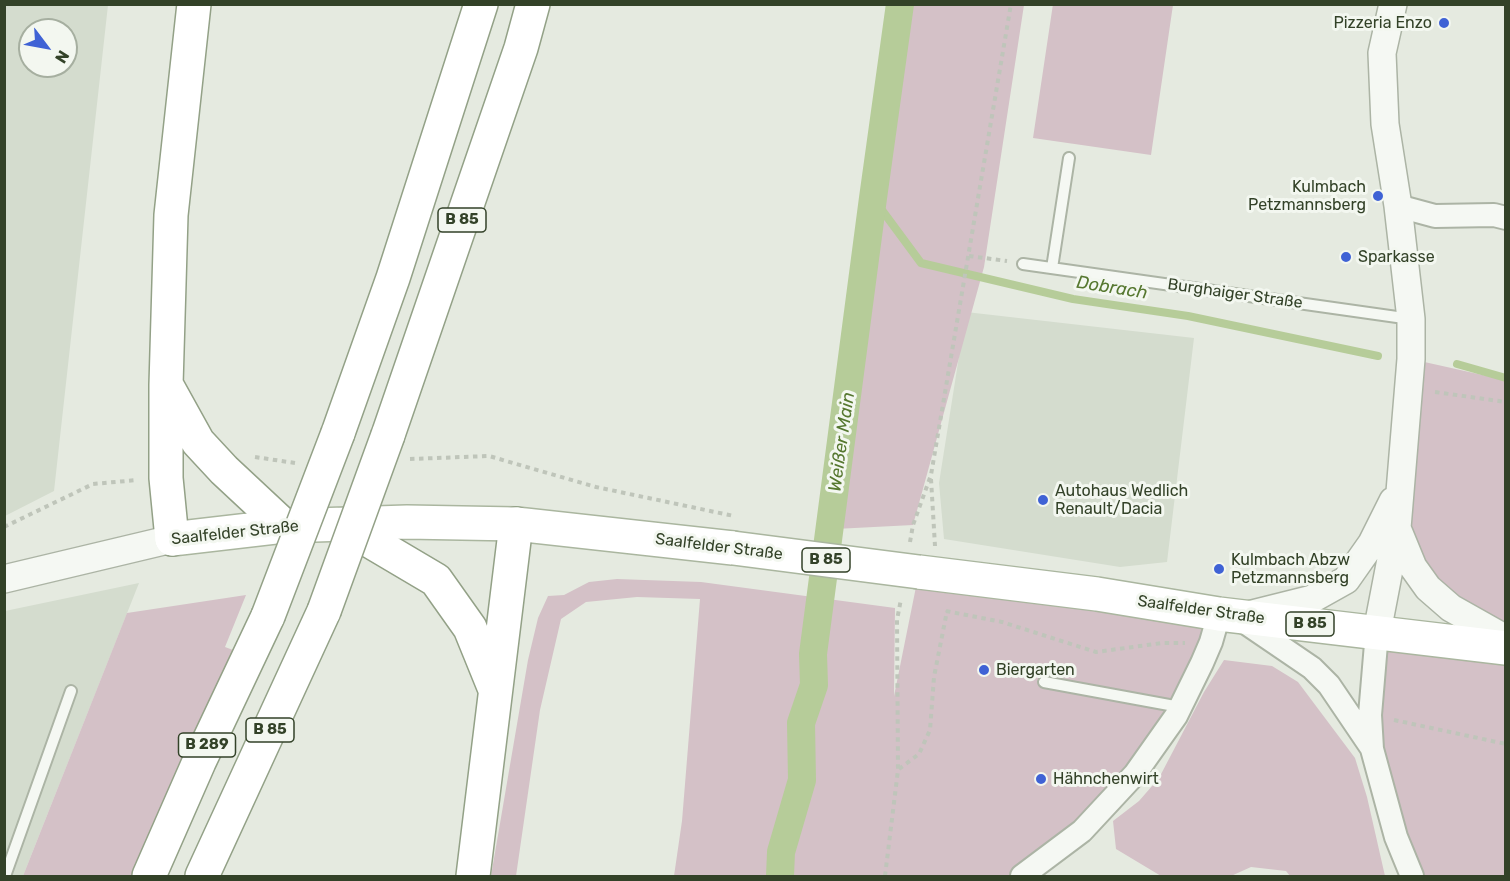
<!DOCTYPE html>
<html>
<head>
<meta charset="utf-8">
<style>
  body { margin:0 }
  #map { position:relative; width:1510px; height:881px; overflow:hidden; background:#e5eae0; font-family:Rubik,sans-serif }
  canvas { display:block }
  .frame { position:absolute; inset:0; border:6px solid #334228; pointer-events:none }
  .north { position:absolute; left:18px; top:18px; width:60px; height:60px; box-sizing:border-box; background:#f3f7f0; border:2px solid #a6afa0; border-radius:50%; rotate:122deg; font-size:16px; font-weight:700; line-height:24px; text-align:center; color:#334228 }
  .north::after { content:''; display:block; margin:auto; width:21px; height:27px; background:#3f62d5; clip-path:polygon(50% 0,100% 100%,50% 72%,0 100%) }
</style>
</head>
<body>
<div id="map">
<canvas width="1510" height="881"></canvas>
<div class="frame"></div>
<div class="north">N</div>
</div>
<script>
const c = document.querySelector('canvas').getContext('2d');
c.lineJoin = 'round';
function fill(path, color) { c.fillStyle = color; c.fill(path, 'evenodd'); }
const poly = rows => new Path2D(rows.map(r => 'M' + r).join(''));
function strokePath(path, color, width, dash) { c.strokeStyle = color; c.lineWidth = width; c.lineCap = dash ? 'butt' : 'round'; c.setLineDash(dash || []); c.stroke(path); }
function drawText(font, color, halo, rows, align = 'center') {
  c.font = font + ' Rubik,sans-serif'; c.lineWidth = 6; c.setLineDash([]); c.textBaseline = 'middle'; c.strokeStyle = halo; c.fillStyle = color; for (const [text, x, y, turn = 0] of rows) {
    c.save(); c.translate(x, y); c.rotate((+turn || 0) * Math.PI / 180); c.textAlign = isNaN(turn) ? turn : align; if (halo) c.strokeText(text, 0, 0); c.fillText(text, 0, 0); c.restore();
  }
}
fill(poly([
  [5,4,108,5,54,491,5,516],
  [30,30,66,30,66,66,30,66],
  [966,312,1194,338,1167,562,1120,567,944,539,939,483],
  [139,583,23,876,5,876,5,611]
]), '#d4dcce');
fill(poly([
  [1053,4,1173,5,1151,155,1033,138],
  [907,5,1024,5,984,267,913,525,835,529],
  [1411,359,1505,380,1505,638,1428,588,1401,484],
  [919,572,1219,614,1180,707,1030,876,674,876,682,821,700,599,637,597,586,602,561,619,540,710,516,876,491,876,528,660,538,618,548,596,564,595,589,582,617,579,701,582,895,608,894,696],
  [246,595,225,647,233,650,132,876,23,876,127,613],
  [1377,632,1505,643,1505,876,1414,876,1372,749],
  [1224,660,1272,666,1298,682,1355,758,1367,797,1385,876,1290,876,1286,871,1251,867,1231,876,1161,876,1116,849,1113,821,1139,801,1159,778,1204,692]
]), '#d4c1c7');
strokePath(poly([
  [873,198,921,263,1073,299,1188,316,1378,356],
  [1457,364,1506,378]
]), '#b6cc99', 8);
strokePath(poly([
  [780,876,781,852,802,780,801,723,814,685,813,654,873,198,900,4]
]), '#b6cc99', 28);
const service = poly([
  [1023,264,1411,319],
  [1052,268,1069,158],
  [1044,682,1180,707],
  [5,876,71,691]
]);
const minor = poly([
  [1398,206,1435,216,1494,215,1506,218],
  [1243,621,1312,668,1329,685,1371,747],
  [1377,632,1370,715,1372,749,1396,837,1412,876],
  [1022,876,1082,831,1135,774,1176,716,1202,663,1211,642,1219,614]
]);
const tertiary = poly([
  [1397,528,1413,567,1428,588,1451,608,1506,639],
  [4,579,172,539],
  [1252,614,1312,599,1346,580,1372,543,1393,501],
  [1377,632,1397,528,1411,359,1411,319,1398,206,1385,124,1382,53,1393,4]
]);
const primary = poly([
  [172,539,284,526,407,522,516,524,733,548],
  [919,572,1097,594,1219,614,1506,648]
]);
const trunk = poly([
  [167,386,198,442,224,470,284,526],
  [338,433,393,278,481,4],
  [388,435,521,48,533,4],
  [343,525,436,580,470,628,494,687],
  [172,539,166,478,166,385,171,215,194,4],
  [149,876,199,762,268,616],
  [202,876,324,611],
  [473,876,516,524]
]);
strokePath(service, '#acb4a5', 14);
strokePath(minor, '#acb4a5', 26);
strokePath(tertiary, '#acb4a5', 30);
strokePath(primary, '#aab69f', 36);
strokePath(trunk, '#93a187', 36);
strokePath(poly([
  [969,256,1007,261],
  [1435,392,1506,402],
  [255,457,295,463],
  [410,459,489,456,596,487,734,516],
  [931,479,935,546],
  [4,527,93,484,137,480],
  [910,542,913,525,931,475,1011,4],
  [946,611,1002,622,1096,652,1162,643,1185,643],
  [1394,720,1506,744],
  [899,769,919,754,930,730,934,677,947,611],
  [885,876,898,770,897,620,901,599]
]), '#bfc5ba', 4, [4.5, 4.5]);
strokePath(service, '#f5f8f3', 10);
strokePath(minor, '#f5f8f3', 22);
strokePath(tertiary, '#f5f8f3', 27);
strokePath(primary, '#fff', 33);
strokePath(trunk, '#fff', 33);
const primaryBridge = poly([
  [733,548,919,572]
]);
const trunkBridge = poly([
  [324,611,388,435],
  [268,616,338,433]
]);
strokePath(primaryBridge, '#aab69f', 36, []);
strokePath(trunkBridge, '#93a187', 36, []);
strokePath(primaryBridge, '#fff', 33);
strokePath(trunkBridge, '#fff', 33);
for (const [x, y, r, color] of [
  [1444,23,6,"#3f62d5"],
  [1378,196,6,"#3f62d5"],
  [1346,257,6,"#3f62d5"],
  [1043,500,6,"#3f62d5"],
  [1219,569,6,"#3f62d5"],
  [984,670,6,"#3f62d5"],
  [1041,779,6,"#3f62d5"]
]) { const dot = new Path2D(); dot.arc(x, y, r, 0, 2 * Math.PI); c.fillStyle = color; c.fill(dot); strokePath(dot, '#f3f7f0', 2); }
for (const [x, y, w] of [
  [462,220,48],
  [826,560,48],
  [1310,624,48],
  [270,730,48],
  [207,745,57]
]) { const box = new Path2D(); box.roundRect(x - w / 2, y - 12, w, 24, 4.5); c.fillStyle = '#f3f7f0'; c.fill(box); strokePath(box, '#334228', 1.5); }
drawText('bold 15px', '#334228', null, [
  ["B 85",462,220],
  ["B 85",826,560],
  ["B 85",1310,624],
  ["B 85",270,730],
  ["B 289",207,745]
]);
drawText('16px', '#334228', '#f3f7f0', [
  ["Pizzeria Enzo",1432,23,"right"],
  ["Kulmbach",1366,187,"right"],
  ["Petzmannsberg",1366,205,"right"],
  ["Sparkasse",1358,257],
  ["Autohaus Wedlich",1055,491],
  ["Renault/Dacia",1055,509],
  ["Kulmbach Abzw",1231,560],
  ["Petzmannsberg",1231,578],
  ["Biergarten",996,670],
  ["Hähnchenwirt",1053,779]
], 'left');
drawText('16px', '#334228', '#f3f7f0', [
  ["Burghaiger Straße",1235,294,8],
  ["Saalfelder Straße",235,533,-6],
  ["Saalfelder Straße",719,547,7],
  ["Saalfelder Straße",1201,610,8]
]);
drawText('italic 18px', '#567830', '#f3f7f0', [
  ["Dobrach",1112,288,9],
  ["Weißer Main",842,442,-82]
]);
</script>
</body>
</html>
